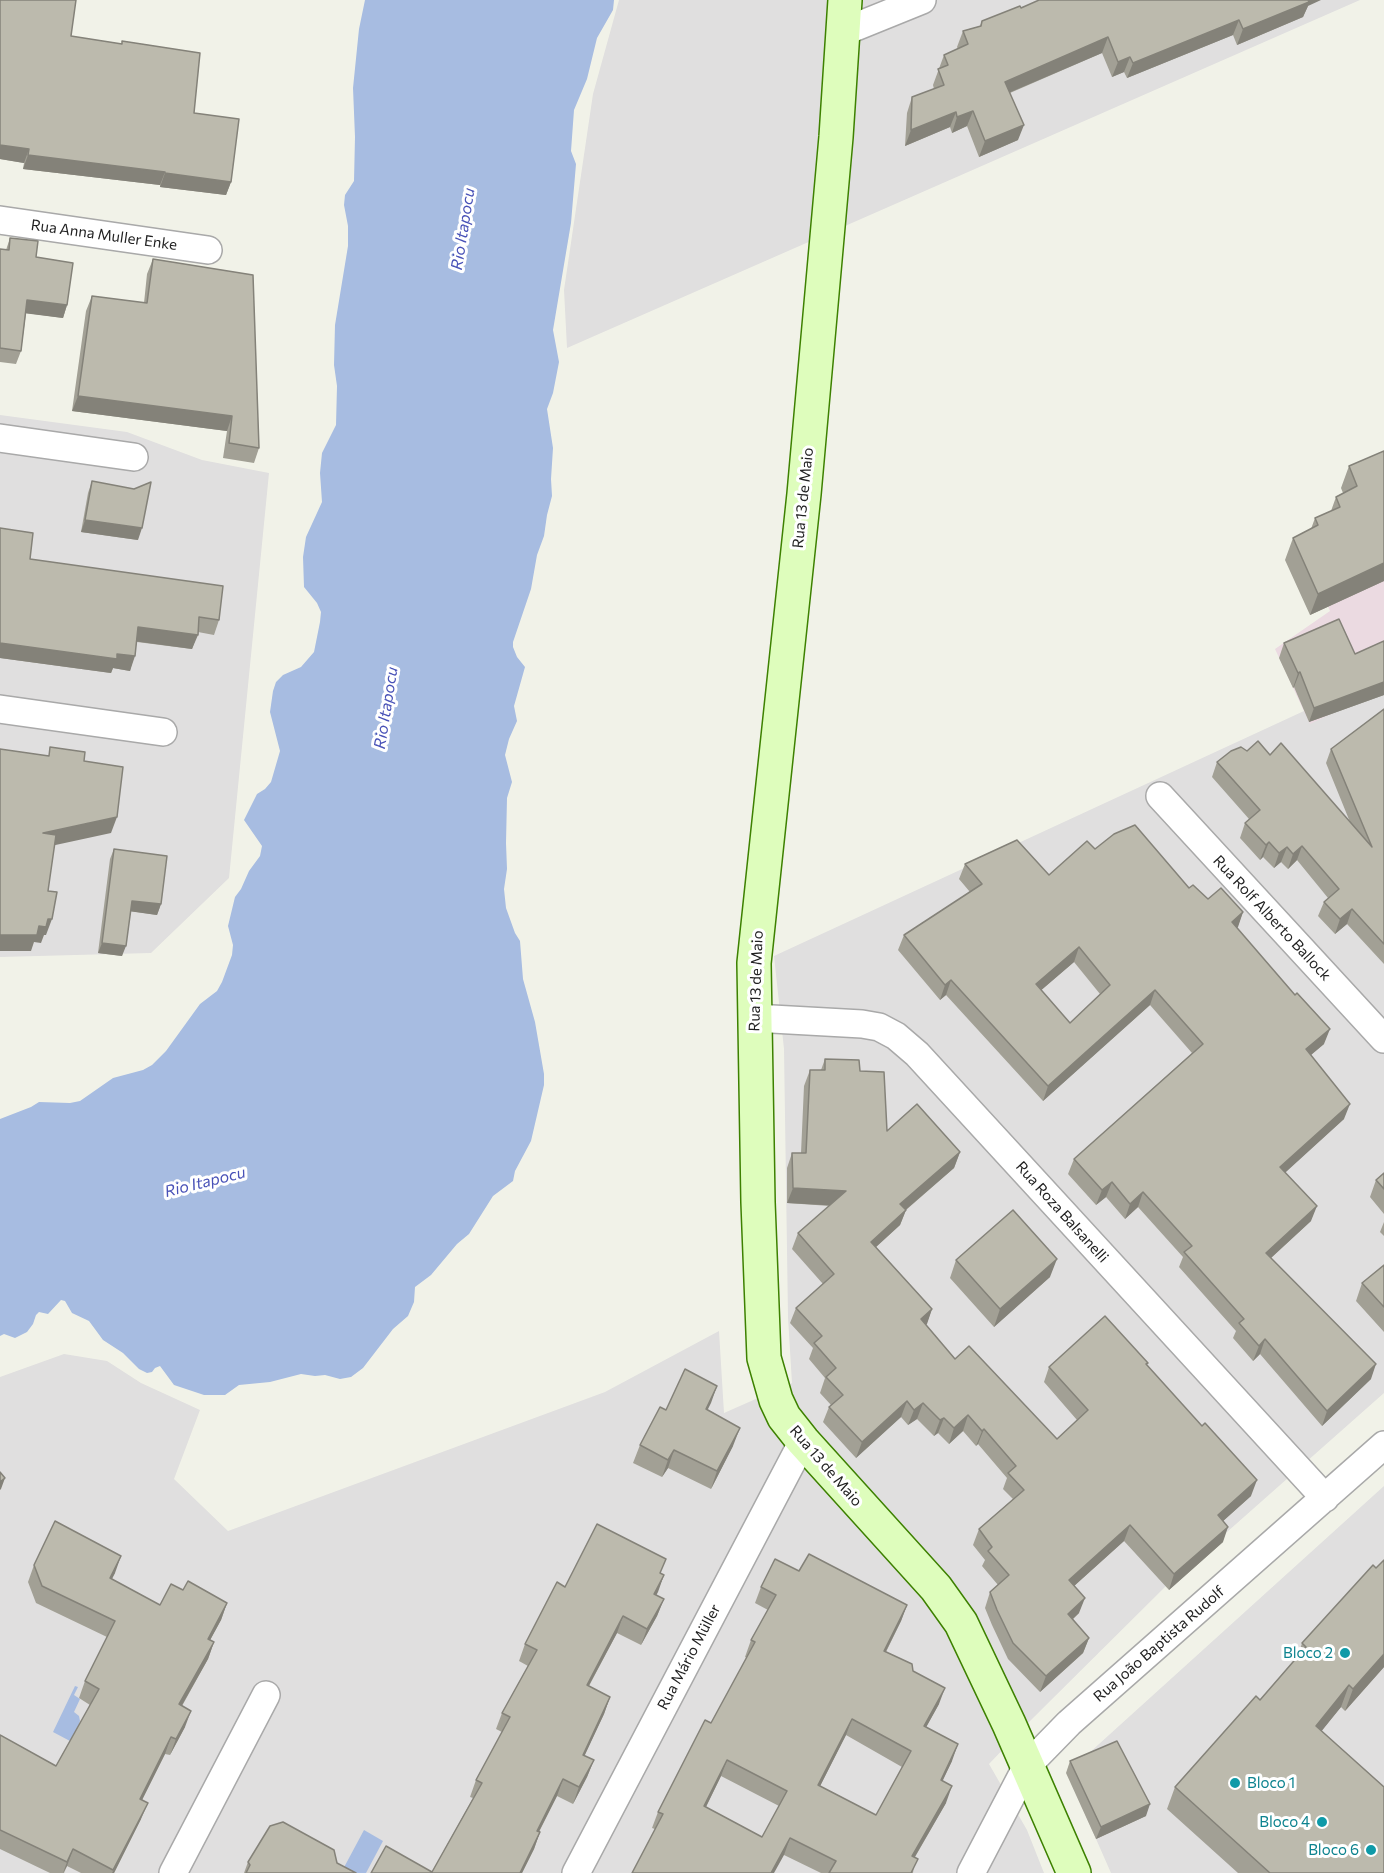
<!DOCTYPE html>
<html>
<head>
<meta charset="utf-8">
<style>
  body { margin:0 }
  canvas { display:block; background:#f1f2e8 }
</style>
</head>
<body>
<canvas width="1384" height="1873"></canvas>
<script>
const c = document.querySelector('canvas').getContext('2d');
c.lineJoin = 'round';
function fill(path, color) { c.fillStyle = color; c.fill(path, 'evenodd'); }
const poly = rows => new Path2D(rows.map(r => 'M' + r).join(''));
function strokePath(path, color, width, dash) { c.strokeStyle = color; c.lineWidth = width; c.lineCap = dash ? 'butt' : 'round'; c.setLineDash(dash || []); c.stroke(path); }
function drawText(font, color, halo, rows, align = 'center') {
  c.font = font + ' Commissioner,sans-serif'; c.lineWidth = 6; c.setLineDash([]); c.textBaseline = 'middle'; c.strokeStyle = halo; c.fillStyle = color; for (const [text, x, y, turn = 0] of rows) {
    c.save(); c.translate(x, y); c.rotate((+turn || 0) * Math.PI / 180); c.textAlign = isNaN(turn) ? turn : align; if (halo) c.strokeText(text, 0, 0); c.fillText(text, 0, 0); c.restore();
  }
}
fill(poly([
  [619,0,1360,0,567,348,564,290,593,94],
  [0,415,127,432,202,460,269,473,229,878,151,953,0,957],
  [1384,674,1384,1393,1166,1586,1030,1721,989,1764,1027,1830,1044,1873,0,1873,0,1377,64,1354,107,1361,141,1383,200,1410,174,1479,228,1531,605,1392,719,1331,724,1413,792,1383,788,1317,784,1049,774,956],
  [1384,1486,1384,1873,1111,1873,1067,1773]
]), '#e0dfdf');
fill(poly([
  [1384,478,1384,689,1310,724,1275,649,1330,611,1304,552]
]), '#ebdae1');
fill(poly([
  [365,0,614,0,613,10,597,38,587,79,574,110,571,151,576,164,571,223,553,330,559,362,553,393,547,409,553,448,551,479,552,496,547,515,544,536,537,555,531,589,513,642,513,647,517,657,525,667,514,706,517,721,509,739,505,755,512,782,507,798,506,843,507,869,504,889,506,908,515,933,520,941,523,979,535,1022,544,1074,544,1085,531,1141,515,1171,513,1181,493,1196,469,1234,457,1244,431,1275,415,1287,414,1302,408,1316,393,1329,363,1368,351,1377,340,1379,325,1375,315,1376,301,1374,270,1382,239,1385,225,1395,204,1395,174,1385,160,1366,155,1368,152,1372,147,1373,139,1369,123,1353,103,1340,89,1321,72,1313,65,1301,61,1300,48,1314,39,1312,36,1315,33,1324,27,1332,15,1338,4,1334,0,1336,0,1119,31,1107,39,1102,70,1103,80,1101,113,1078,143,1070,152,1065,166,1051,200,1004,217,991,222,982,232,955,233,945,228,926,235,897,241,889,249,871,260,856,262,846,244,820,257,794,265,789,271,782,280,751,270,712,273,691,276,682,283,675,301,667,314,652,320,622,321,612,317,603,304,587,303,557,306,537,322,502,320,473,322,453,336,425,337,386,334,365,335,325,348,246,348,226,344,205,345,195,354,181,355,137,353,88,359,29],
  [75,1686,78,1687,74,1695,80,1699,74,1712,79,1716,80,1721,75,1736,70,1741,53,1732],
  [364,1830,383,1841,366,1873,341,1873]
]), '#a7bce1');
const minor = poly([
  [843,32,922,0],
  [0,220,208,250],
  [0,438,134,457],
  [0,709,163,732],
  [1160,796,1384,1039],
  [754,1018,862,1024,879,1027,896,1036,917,1054,1325,1498],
  [173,1873,266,1695],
  [576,1873,803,1441],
  [971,1873,1027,1766,1069,1723,1384,1445]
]);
const secondary = poly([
  [845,0,836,137,804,494,754,963,758,1202,764,1358,776,1400,784,1417,803,1441,936,1588,961,1623,1009,1724,1074,1873]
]);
strokePath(minor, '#a9a9a9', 30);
strokePath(secondary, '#3d8100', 36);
strokePath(minor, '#fff', 27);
strokePath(secondary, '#defdbc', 33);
fill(poly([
  [0,0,71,36,194,113,231,182,226,195,160,187,160,185,23,169,24,163,0,159],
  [1308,6,1303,17,1237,45,1233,35,1127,78,1124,72,1112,77,1102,53,1010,93,1018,140,979,157,967,126,952,133,950,127,905,146,907,113,912,97,934,89,933,85,944,55,958,49,957,47,963,31,980,26,982,21,1021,8],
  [10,238,36,257,67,305,63,318,26,313,21,351,16,364,0,362,0,249,6,250],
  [153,259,259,448,254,463,223,458,227,431,72,411,86,311,92,296,144,303,147,274],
  [1384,451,1384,581,1310,615,1285,560,1293,538,1311,529,1315,518,1331,511,1336,497,1343,493,1341,488,1349,466],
  [92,481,138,540,81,532,88,493],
  [0,528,30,559,219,620,214,635,198,632,192,649,137,642,130,671,113,668,111,673,0,658],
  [1384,641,1384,695,1309,722,1294,687,1293,688,1279,658,1284,643,1355,654],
  [1384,709,1384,964,1347,924,1335,934,1318,916,1324,902,1328,898,1297,860,1288,869,1281,862,1274,868,1263,857,1260,860,1240,838,1245,823,1249,819,1212,777,1217,762,1247,751,1270,755,1350,822,1326,763,1331,749],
  [114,849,161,904,157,915,130,911,122,956,98,953,110,859],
  [1095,849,1189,888,1208,899,1243,912,1237,928,1324,1044,1311,1055,1344,1119,1285,1172,1311,1221,1271,1258,1371,1379,1322,1426,1260,1354,1253,1361,1233,1338,1236,1331,1179,1267,1183,1257,1138,1207,1125,1219,1106,1197,1096,1205,1068,1174,1074,1159,1192,1053,1150,1005,1043,1101,946,995,940,1000,898,950,904,935,970,892,959,879,965,864,1049,875],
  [1074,962,1100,994,1070,1023,1041,990],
  [825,1059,860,1071,887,1131,960,1152,954,1168,906,1210,900,1225,876,1247,932,1309,926,1325,955,1359,1057,1439,1077,1420,1044,1382,1049,1367,1148,1363,1147,1365,1251,1496,1223,1521,1223,1542,1169,1590,1124,1541,1074,1586,1079,1613,1073,1619,1089,1638,1083,1653,1040,1692,1008,1659,992,1625,985,1608,990,1592,998,1585,982,1566,985,1560,973,1545,979,1529,1013,1499,1003,1489,1007,1478,978,1444,976,1446,963,1431,949,1444,938,1433,934,1436,917,1419,908,1425,901,1417,856,1458,823,1422,829,1407,831,1405,820,1393,825,1378,809,1359,813,1348,790,1323,796,1308,823,1284,792,1249,798,1233,830,1206,787,1203,787,1168,792,1153,801,1153,804,1086,810,1070,821,1070],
  [1384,1173,1384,1214,1370,1197,1376,1180],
  [1384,1222,1384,1236,1380,1232],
  [956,1260,1050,1277,994,1327,950,1278],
  [1384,1265,1384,1332,1356,1301,1362,1283],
  [717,1386,707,1410,733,1446,711,1489,668,1468,662,1477,633,1463,640,1445,666,1410],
  [1384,1560,1384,1667,1345,1711,1341,1707,1321,1731,1384,1873,1238,1873,1167,1809,1175,1787,1260,1700,1298,1656,1302,1643],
  [34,1565,115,1573,111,1579,160,1605,183,1590,227,1603,221,1620,210,1640,214,1642,208,1659,182,1706,185,1727,170,1755,165,1754,142,1800,141,1819,114,1873,81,1873,67,1866,64,1873,50,1873,0,1849,0,1735,56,1766,90,1705,79,1698,85,1681,107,1637,36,1603,28,1582],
  [799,1571,907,1605,901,1621,886,1652,913,1671,939,1704,926,1727,952,1761,942,1781,946,1803,915,1857,913,1873,821,1873,784,1855,655,1829,652,1828,658,1812,711,1723,747,1658,745,1657,751,1640,768,1610,755,1603,761,1587],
  [846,1735,902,1767,876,1815,820,1786],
  [721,1776,779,1806,762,1837,706,1807],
  [661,1574,664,1575,656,1595,664,1599,657,1616,641,1645,617,1633,589,1686,610,1697,604,1714,584,1756,594,1760,587,1777,573,1804,557,1796,539,1832,540,1832,534,1849,522,1873,371,1873,432,1872,473,1798,470,1797,476,1780,502,1732,496,1729,502,1713,528,1666,519,1661,525,1644,565,1587],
  [1070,1761,1146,1816,1096,1839,1066,1773],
  [248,1862,337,1863,356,1873,244,1873]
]), '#a2a095');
fill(poly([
  [1303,0,1321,0,1308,6,1303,17,1237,45,1243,29],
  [1239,20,1233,35,1127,78,1133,63],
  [1108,37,1102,53,999,97,1005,82],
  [1130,57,1124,72,1112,77,1118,62],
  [973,111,967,126,952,133,957,117],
  [956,112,950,127,905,146,911,130],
  [1024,125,1018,140,979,157,985,141],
  [0,145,29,149,24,163,0,159],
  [28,155,165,172,160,185,23,169],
  [165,173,231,182,226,195,160,187],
  [27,300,67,305,63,318,23,313],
  [78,396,232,416,227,431,72,411],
  [85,520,142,528,138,540,81,532],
  [1384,563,1384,581,1310,615,1318,594],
  [138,627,198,635,192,649,133,641],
  [0,643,117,654,135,656,130,671,113,668,111,673,0,658],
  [1300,672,1294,687,1293,688,1298,673],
  [1384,682,1384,695,1309,722,1314,708],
  [117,817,111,833,37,849,43,833],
  [1269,842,1263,857,1260,860,1266,845],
  [1302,846,1297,860,1288,869,1293,854],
  [1287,847,1281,862,1274,868,1279,853],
  [132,901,161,904,157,915,128,911],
  [1352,909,1347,924,1335,934,1340,919],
  [1243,912,1238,927,1227,937,1232,922],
  [48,919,52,919,46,935,44,935,41,943,34,942,31,951,0,951,0,935,39,926],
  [102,943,126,946,122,956,98,953],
  [1079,947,1074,962,1031,999,1036,984],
  [951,980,946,995,940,1000,945,985],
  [1155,990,1150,1005,1043,1101,1048,1086],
  [1330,1029,1324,1044,1300,1064,1306,1049],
  [1350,1104,1344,1119,1275,1182,1280,1167],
  [960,1152,954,1168,895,1219,900,1204],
  [1112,1182,1106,1197,1096,1205,1102,1190],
  [793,1188,846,1191,841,1206,787,1203],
  [1143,1192,1138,1207,1125,1219,1130,1204],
  [1317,1206,1311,1221,1260,1268,1266,1253],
  [906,1210,900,1225,865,1257,871,1242],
  [1057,1259,1050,1277,994,1327,1000,1309],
  [932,1309,927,1324,915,1335,921,1319],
  [1265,1339,1260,1354,1253,1361,1259,1346],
  [1376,1364,1371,1379,1322,1426,1327,1411],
  [717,1386,711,1403,699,1427,706,1409],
  [907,1401,901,1417,856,1458,862,1442],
  [923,1403,917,1419,908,1425,914,1410],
  [968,1415,963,1431,949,1444,954,1428],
  [944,1418,938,1433,934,1436,940,1420],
  [740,1428,733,1446,711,1489,717,1471],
  [984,1429,978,1444,976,1446,982,1431],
  [674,1450,668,1468,662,1477,668,1460],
  [5,1478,1,1489,0,1490,0,1482],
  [1257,1480,1251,1496,1212,1531,1218,1515],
  [1130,1525,1124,1541,1063,1596,1069,1580],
  [1228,1527,1223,1542,1169,1590,1174,1574],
  [121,1556,115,1573,104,1595,110,1578],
  [664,1575,658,1592,648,1611,654,1594],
  [1085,1598,1079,1613,1062,1629,1068,1614],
  [664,1599,657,1616,641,1645,647,1629],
  [227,1603,221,1620,202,1655,208,1639],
  [907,1605,901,1621,878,1667,884,1651],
  [623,1616,617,1633,580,1702,587,1685],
  [1089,1638,1083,1653,1040,1692,1046,1676],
  [214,1642,208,1659,173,1721,179,1704],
  [1384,1654,1384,1667,1345,1711,1353,1689],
  [1349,1685,1341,1707,1308,1748,1316,1726],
  [945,1688,939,1704,918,1742,924,1726],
  [610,1697,604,1714,577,1772,583,1755],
  [191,1711,185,1727,170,1755,176,1739],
  [852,1719,846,1735,812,1802,818,1785],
  [171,1737,165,1754,134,1816,140,1799],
  [958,1744,952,1761,935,1797,941,1780],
  [594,1760,587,1777,573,1804,579,1787],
  [727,1760,721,1776,698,1823,704,1806],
  [563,1779,557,1796,531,1847,537,1831],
  [952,1786,946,1803,906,1872,912,1856],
  [148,1803,141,1819,114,1873,112,1873],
  [1150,1804,1146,1816,1096,1839,1101,1827],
  [540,1832,534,1849,522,1873,520,1873],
  [790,1838,784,1855,774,1873,771,1873],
  [73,1849,67,1866,63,1873,67,1862]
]), '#848279');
const building = poly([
  [0,0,76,0,71,36,122,44,122,41,200,53,194,113,239,119,231,182,165,173,165,172,28,155,29,149,0,145,0,0],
  [1039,0,1308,0,1309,2,1243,29,1239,20,1133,63,1130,57,1118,62,1108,37,1005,82,1024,125,985,141,973,111,957,117,956,112,911,130,912,97,944,85,938,69,948,65,944,55,968,44,963,31,981,26,982,21,1020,6,1021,8,1039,0],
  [10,238,38,241,36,257,73,263,67,305,27,300,21,351,0,348,0,249,9,250,10,238],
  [153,259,253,275,259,448,229,443,232,416,78,396,92,296,147,303,153,259],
  [1384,451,1384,563,1318,594,1293,538,1318,525,1315,518,1340,507,1336,497,1357,486,1349,466,1384,451],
  [92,481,134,489,151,482,142,528,85,520,92,481],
  [0,528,33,533,30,559,223,586,219,620,199,617,198,635,138,627,135,656,117,654,117,659,0,643,0,528],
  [1339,619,1355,654,1384,641,1384,682,1314,708,1300,672,1298,673,1284,643,1339,619],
  [1384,709,1384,944,1352,909,1340,919,1324,902,1339,889,1302,846,1293,854,1287,847,1279,853,1269,842,1266,845,1245,823,1260,810,1217,762,1231,751,1241,747,1247,751,1258,741,1270,755,1281,743,1372,847,1331,749,1384,709],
  [50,747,85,752,84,761,123,767,117,817,43,833,56,835,48,891,57,892,52,919,48,919,46,927,39,926,37,935,0,935,0,749,49,756,50,747],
  [1135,825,1189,888,1193,885,1208,899,1221,888,1243,912,1232,922,1295,995,1297,993,1330,1029,1306,1049,1350,1104,1280,1167,1317,1206,1266,1253,1376,1364,1327,1411,1265,1339,1259,1346,1239,1323,1244,1319,1184,1252,1192,1246,1143,1192,1130,1204,1112,1182,1102,1190,1074,1159,1203,1044,1155,990,1048,1086,951,980,945,985,904,935,982,884,965,864,1017,840,1049,875,1087,841,1095,849,1114,834,1135,825],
  [1079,947,1110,985,1070,1023,1036,984,1079,947],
  [114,849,167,856,161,904,132,901,126,946,102,943,114,849],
  [825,1059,859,1060,860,1071,884,1072,887,1131,917,1104,960,1152,900,1204,906,1210,871,1242,932,1309,921,1319,955,1359,969,1346,1057,1439,1088,1410,1049,1367,1105,1316,1148,1363,1146,1364,1202,1426,1205,1423,1257,1480,1218,1515,1228,1527,1174,1574,1130,1525,1069,1580,1085,1598,1068,1614,1089,1638,1046,1676,1013,1643,997,1610,990,1592,1009,1575,988,1551,992,1547,979,1529,1024,1490,1008,1473,1016,1466,984,1429,982,1431,968,1415,954,1428,944,1418,940,1420,923,1403,914,1410,907,1401,862,1442,829,1407,843,1395,826,1377,836,1368,814,1343,822,1336,796,1308,834,1274,798,1233,846,1191,793,1188,792,1153,806,1153,810,1070,825,1070,825,1059],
  [1384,1173,1384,1189,1376,1180,1384,1173],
  [1013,1210,1057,1259,1000,1309,956,1260,1013,1210],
  [1384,1265,1384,1307,1362,1283,1384,1265],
  [685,1369,717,1386,706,1409,740,1428,717,1471,674,1450,668,1460,640,1445,660,1407,666,1410,685,1369],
  [0,1472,5,1478,0,1482,0,1472],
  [55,1521,121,1556,110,1578,160,1605,171,1584,183,1590,188,1581,227,1603,208,1639,214,1642,179,1704,191,1711,176,1739,171,1737,140,1799,148,1803,113,1870,73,1849,67,1862,0,1830,0,1735,56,1766,99,1689,85,1681,115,1621,42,1586,34,1565,55,1521],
  [597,1524,666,1559,660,1573,664,1575,654,1594,664,1599,647,1629,623,1616,587,1685,610,1697,583,1755,594,1760,579,1787,563,1779,537,1831,540,1832,520,1873,371,1873,386,1846,432,1872,482,1783,476,1780,510,1717,502,1713,537,1650,525,1644,557,1582,565,1587,597,1524],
  [809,1554,907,1605,884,1651,912,1664,913,1671,945,1688,924,1726,958,1744,941,1780,952,1786,912,1856,918,1859,911,1873,829,1873,836,1861,790,1838,771,1873,632,1873,663,1814,658,1812,705,1720,711,1723,755,1642,751,1640,776,1595,761,1587,775,1559,799,1571,809,1554],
  [852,1719,911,1751,876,1815,818,1785,852,1719],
  [727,1760,787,1791,762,1837,704,1806,727,1760],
  [1384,1560,1384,1654,1353,1689,1349,1685,1316,1726,1384,1787,1384,1873,1270,1873,1175,1787,1256,1696,1260,1700,1306,1647,1302,1643,1373,1565,1376,1568,1384,1560],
  [1117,1741,1150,1804,1101,1827,1070,1761,1117,1741],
  [283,1822,334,1850,337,1863,356,1873,246,1873,250,1865,248,1862,270,1826,283,1822]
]);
fill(building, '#bcbaad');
strokePath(building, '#848279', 1.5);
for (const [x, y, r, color] of [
  [1345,1653,6,"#0f9aa8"],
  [1235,1783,6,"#0f9aa8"],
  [1322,1822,6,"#0f9aa8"],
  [1371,1850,6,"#0f9aa8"]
]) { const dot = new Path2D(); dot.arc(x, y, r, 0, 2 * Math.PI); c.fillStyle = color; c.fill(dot); strokePath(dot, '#fff', 2); }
drawText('15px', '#222', '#fff', [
  ["Rua Anna Muller Enke",104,235,8],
  ["Rua 13 de Maio",803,498,-84],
  ["Rua Rolf Alberto Ballock",1272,918,47],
  ["Rua 13 de Maio",756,981,-88],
  ["Rua Roza Balsanelli",1062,1212,48],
  ["Rua 13 de Maio",826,1466,49],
  ["Rua João Baptista Rudolf",1159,1644,-41],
  ["Rua Mário Müller",689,1657,-62]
]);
drawText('15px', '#0d838f', '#fff', [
  ["Bloco 2",1333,1653],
  ["Bloco 1",1247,1783,"left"],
  ["Bloco 4",1310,1822],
  ["Bloco 6",1359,1850]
], 'right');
drawText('italic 16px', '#4851b7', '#fff', [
  ["Rio Itapocu",463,229,-81],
  ["Rio Itapocu",386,708,-81],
  ["Rio Itapocu",205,1182,-14]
]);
</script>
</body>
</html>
